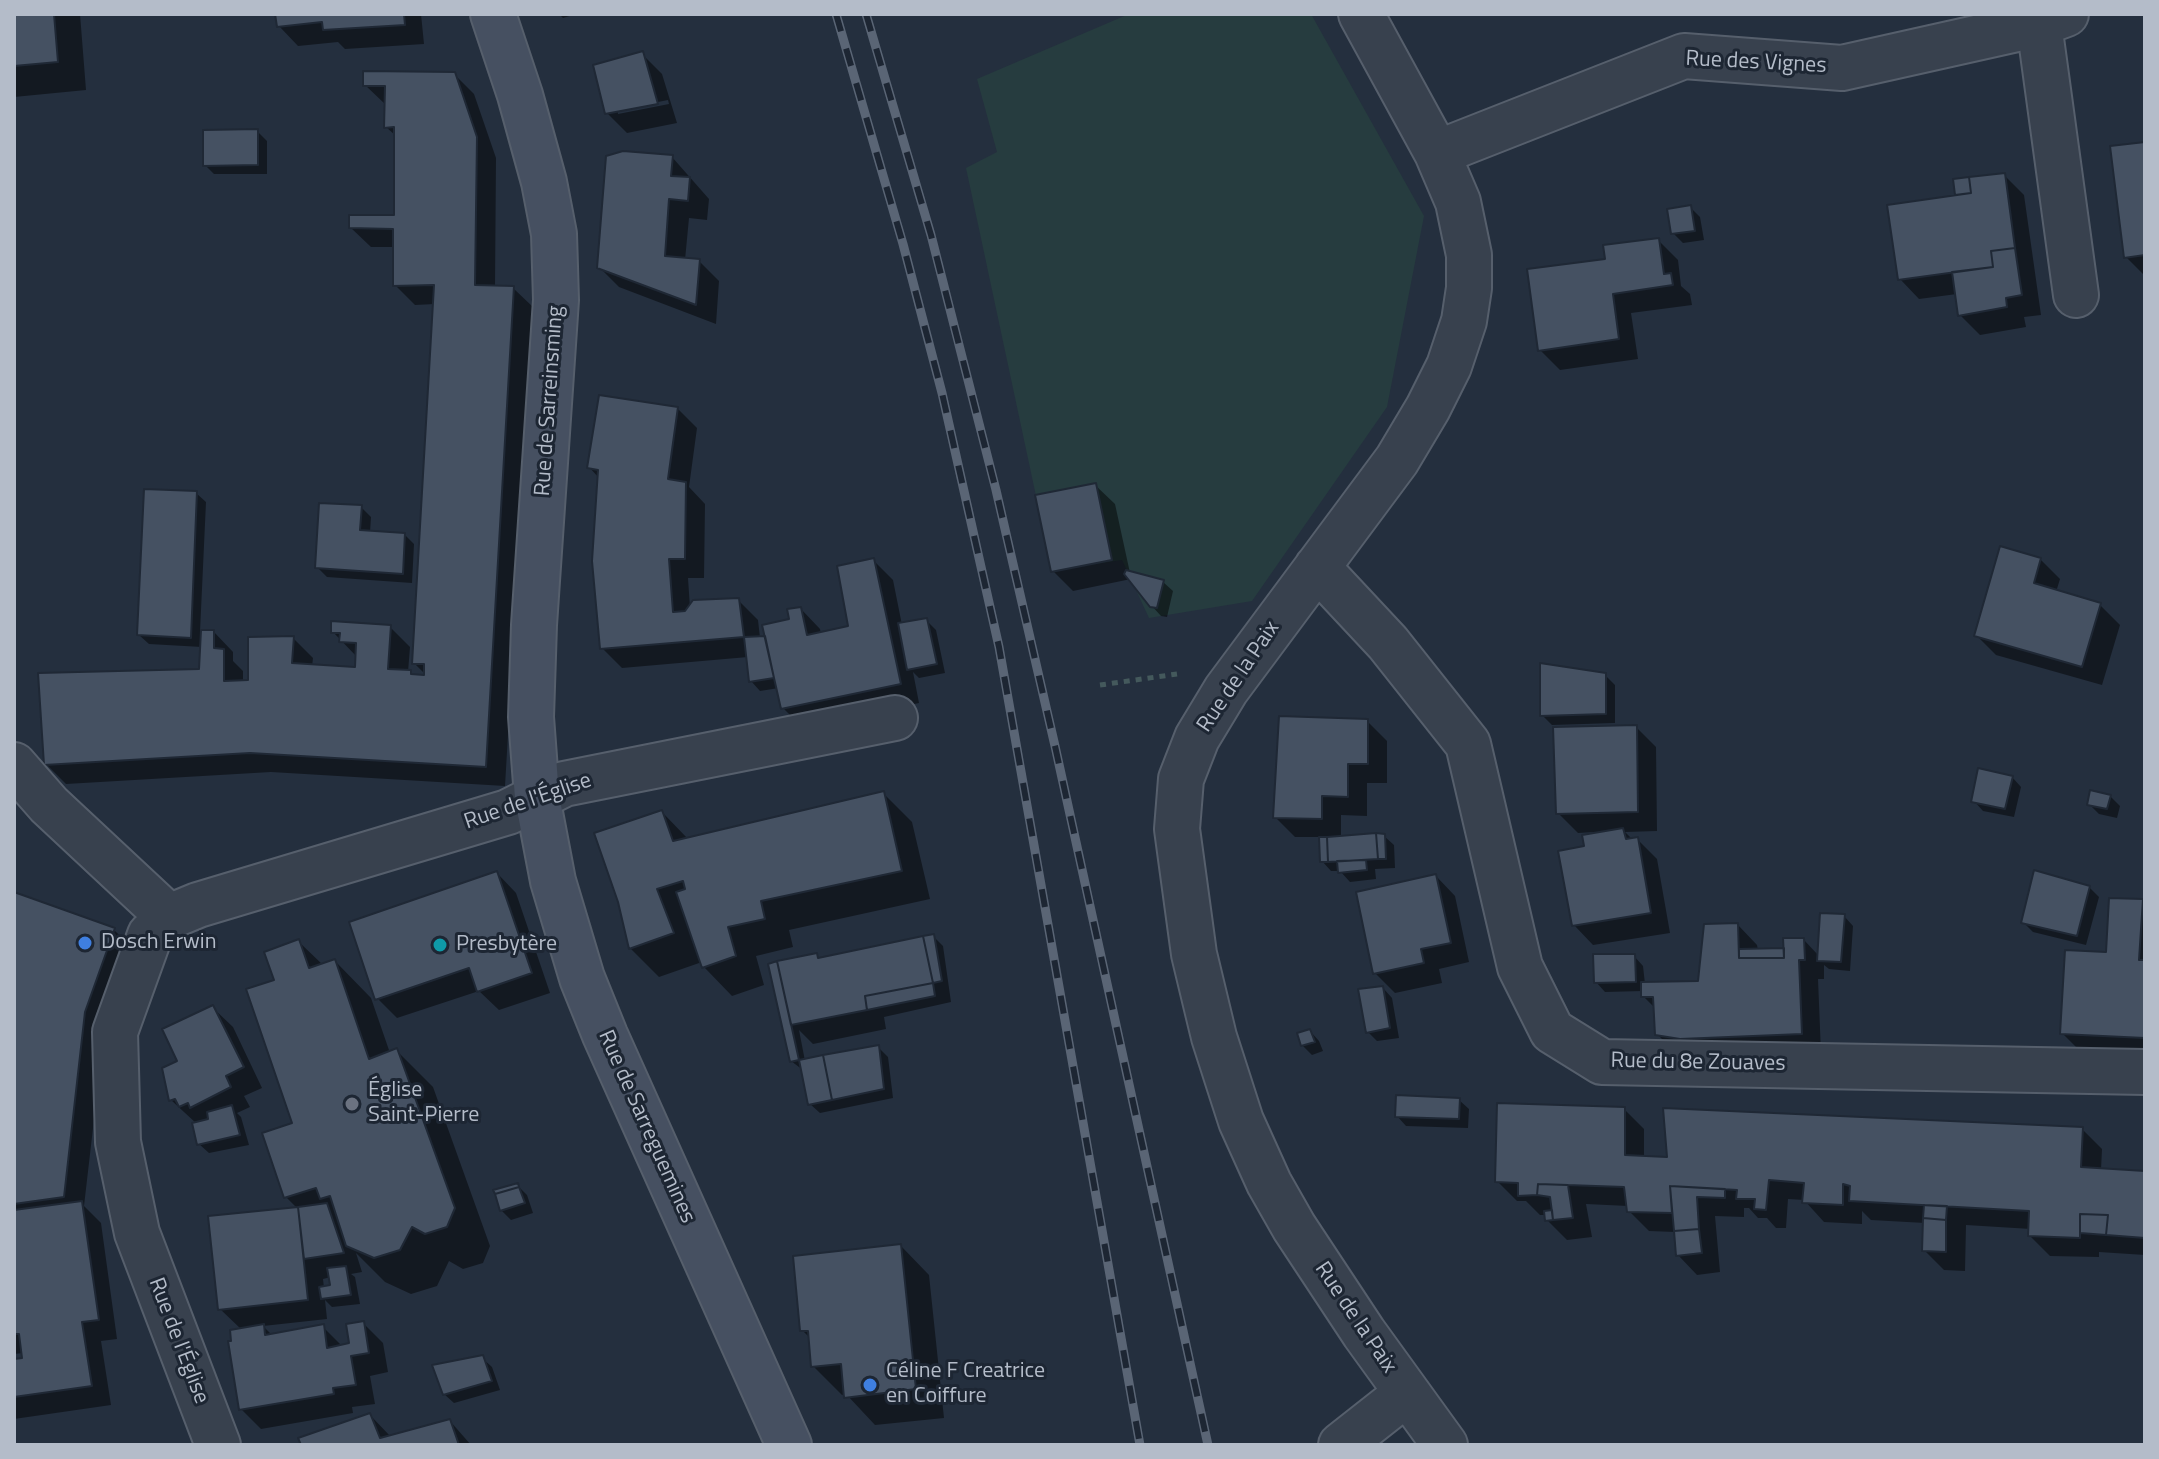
<!DOCTYPE html>
<html>
<head>
<meta charset="utf-8">
<style>
  body { margin:0 }
  #map { position:relative; width:2159px; height:1459px; overflow:hidden; background:#242f3e; font-family:"Titillium Web",sans-serif }
  canvas { display:block }
  .frame { position:absolute; inset:0; border:16px solid #b4bcc9; pointer-events:none }
</style>
</head>
<body>
<div id="map">
<canvas width="2159" height="1459"></canvas>
<div class="frame"></div>
</div>
<script>
const c = document.querySelector('canvas').getContext('2d');
c.lineJoin = 'round';
function fill(path, color) { c.fillStyle = color; c.fill(path, 'evenodd'); }
const poly = rows => new Path2D(rows.map(r => 'M' + r).join(''));
function strokePath(path, color, width, dash) { c.strokeStyle = color; c.lineWidth = width; c.lineCap = dash ? 'butt' : 'round'; c.setLineDash(dash || []); c.stroke(path); }
function drawText(font, color, halo, rows, align = 'center') {
  c.font = font + ' "Titillium Web",sans-serif'; c.lineWidth = 6; c.setLineDash([]); c.textBaseline = 'middle'; c.strokeStyle = halo; c.fillStyle = color; for (const [text, x, y, turn = 0] of rows) {
    c.save(); c.translate(x, y); c.rotate((+turn || 0) * Math.PI / 180); c.textAlign = isNaN(turn) ? turn : align; if (halo) c.strokeText(text, 0, 0); c.fillText(text, 0, 0); c.restore();
  }
}
fill(poly([
  [1129,14,1311,14,1424,216,1387,407,1252,601,1149,618,1122,560,1052,571,966,168,997,152,977,79]
]), '#263c3f');
fill(poly([
  [14,14,80,14,86,90,14,97],
  [277,14,421,14,424,44,345,49,338,42,298,46,279,26],
  [559,14,576,14,563,18],
  [642,54,662,74,677,123,627,133,607,113],
  [668,100,669,104,618,114,618,110],
  [454,74,474,94,496,158,495,287,513,288,533,307,505,786,271,772,66,784,46,764,201,671,202,647,149,644,139,635,196,493,206,502,200,632,214,632,233,652,233,661,243,671,243,682,250,682,293,638,313,658,312,667,356,669,357,657,333,632,390,627,410,647,408,672,415,676,428,677,414,663,435,304,415,305,395,285,395,247,371,247,351,228,396,217,396,136,386,127,386,105,365,85],
  [257,131,267,141,267,174,214,174,205,165],
  [2145,144,2145,276,2126,257],
  [672,157,709,199,707,220,689,218,685,260,699,261,719,281,716,324,619,287,599,267],
  [2004,175,2024,195,2041,315,2024,317,2026,327,1980,335,1960,315,1957,294,1919,299,1900,279,1957,197,1955,181],
  [1690,207,1700,217,1704,240,1683,243,1673,233],
  [1658,240,1678,260,1681,286,1690,294,1692,305,1631,313,1638,359,1560,370,1540,350,1607,260],
  [677,408,697,428,689,487,705,504,704,578,688,578,690,608,738,600,758,620,760,638,767,637,791,620,801,609,820,629,821,634,850,628,873,560,893,580,902,625,926,620,936,630,945,673,919,678,913,672,919,703,803,728,783,708,779,688,760,691,751,681,748,657,622,668,602,648,599,478,589,467],
  [1095,485,1115,504,1130,573,1163,582,1173,591,1167,617,1161,616,1151,605,1131,579,1073,591,1053,571],
  [361,507,371,517,370,533,404,534,414,544,412,583,327,577,317,567],
  [2040,559,2060,579,2056,592,2100,605,2120,625,2102,685,1996,655,1976,635],
  [1605,675,1615,685,1615,723,1552,725,1542,715],
  [1367,721,1387,741,1387,783,1367,783,1367,816,1341,815,1341,838,1384,836,1394,845,1395,868,1375,869,1376,879,1350,882,1340,871,1331,871,1322,861,1321,837,1295,837,1275,817],
  [1636,727,1656,747,1657,831,1625,832,1633,840,1637,839,1657,859,1670,933,1593,945,1574,925,1586,848,1595,832,1578,833,1558,813],
  [2012,777,2021,787,2014,817,1983,811,1974,801],
  [883,793,912,822,930,899,789,930,793,947,756,956,764,985,732,996,704,967,702,962,659,977,630,948,662,812,689,840],
  [2110,796,2120,806,2117,818,2099,814,2089,804],
  [497,873,516,893,550,993,499,1010,479,991,397,1018,377,998],
  [1436,876,1455,896,1469,962,1439,969,1442,983,1395,993,1375,973],
  [2089,887,2099,897,2086,945,2033,932,2023,922],
  [14,894,114,930,134,949,104,1033,84,1206,101,1223,117,1339,101,1341,111,1405,14,1419,14,1361,24,1360,23,1353,14,1354],
  [2142,901,2145,904,2145,1056,2082,1053,2062,1033],
  [1844,916,1853,926,1850,971,1829,969,1824,965,1824,979,1818,979,1821,1053,1677,1054,1657,1034,1655,1008,1643,996,1643,991,1605,992,1596,982,1634,956,1643,966,1645,984,1700,983,1738,925,1757,945,1758,950,1786,950,1804,940,1819,956],
  [933,936,943,946,951,1002,884,1017,886,1029,813,1044,799,1030,805,1061,878,1047,888,1057,893,1098,820,1113,810,1104,803,1070,791,1061,771,965,816,956,820,959],
  [299,942,323,965,335,961,371,998,390,1053,397,1051,433,1087,490,1246,483,1263,463,1269,449,1261,437,1286,411,1294,385,1282,356,1253,362,1272,351,1274,355,1277,360,1304,332,1307,325,1300,327,1319,263,1326,273,1336,323,1327,343,1347,351,1345,363,1323,383,1343,388,1372,370,1376,375,1404,352,1407,353,1413,261,1429,241,1409,242,1330,220,1309,297,1208,286,1197,264,1134,295,1124,276,981],
  [331,1277,333,1287,324,1288,323,1279],
  [1383,988,1392,998,1399,1038,1377,1041,1368,1032],
  [213,1008,233,1027,262,1088,244,1096,250,1107,237,1113,241,1117,249,1145,209,1153,199,1144,197,1124,171,1100,180,1062],
  [1310,1031,1319,1041,1323,1051,1312,1055,1302,1045],
  [1459,1100,1469,1109,1468,1128,1406,1126,1397,1116],
  [1624,1109,1644,1129,1644,1158,1669,1160,2082,1129,2102,1149,2101,1170,2145,1173,2145,1255,2099,1252,2099,1257,2050,1256,2030,1236,2031,1229,1966,1225,1965,1271,1944,1270,1924,1250,1925,1223,1871,1220,1862,1211,1862,1224,1824,1222,1804,1200,1788,1199,1786,1228,1776,1228,1767,1218,1758,1218,1749,1208,1744,1208,1744,1217,1715,1216,1720,1272,1697,1275,1678,1255,1675,1232,1649,1231,1629,1211,1628,1206,1586,1204,1592,1237,1567,1240,1547,1220,1546,1215,1540,1215,1526,1201,1517,1201,1497,1181],
  [517,1185,527,1195,533,1213,511,1220,501,1210],
  [901,1246,929,1275,944,1418,875,1425,846,1394,842,1395,813,1366,811,1339,802,1330],
  [482,1358,492,1367,500,1390,454,1403,444,1394],
  [370,1415,391,1437,450,1421,471,1445,303,1445]
]), '#0007');
const building = poly([
  [14,14,54,14,58,62,14,66,14,14],
  [275,14,404,14,405,25,323,30,322,22,277,27,275,14],
  [643,51,658,104,605,114,593,65,643,51],
  [363,71,455,72,477,137,475,285,514,286,486,767,250,753,44,765,38,673,199,669,201,630,214,630,214,648,224,649,224,681,248,680,248,637,294,636,292,663,355,667,356,643,339,642,340,633,331,633,331,621,391,625,388,669,411,670,411,674,424,675,424,664,412,664,434,285,393,286,393,229,349,228,349,215,394,215,394,127,384,128,385,86,363,86,363,71],
  [258,129,258,165,203,166,203,130,258,129],
  [2145,142,2145,255,2124,258,2110,146,2145,142],
  [623,151,673,155,671,176,690,177,688,201,669,199,665,256,700,259,696,305,597,268,606,156,623,151],
  [2005,173,2015,248,1991,251,1993,267,1898,280,1887,205,1971,193,1969,177,2005,173],
  [1969,177,1971,193,1955,195,1953,179,1969,177],
  [1691,205,1695,231,1671,234,1667,209,1691,205],
  [1659,238,1664,274,1671,273,1673,285,1613,294,1619,339,1538,351,1527,269,1605,259,1603,245,1659,238],
  [2015,248,2022,295,2006,298,2007,307,1958,316,1952,272,1993,267,1991,251,2015,248],
  [599,395,678,407,668,479,686,482,685,559,669,559,673,612,685,611,693,600,739,598,744,637,600,649,592,561,598,470,587,468,599,395],
  [1096,483,1112,560,1051,572,1035,495,1096,483],
  [144,489,197,491,191,638,137,635,144,489],
  [319,503,362,505,360,530,405,533,403,574,315,568,319,503],
  [2000,546,2041,558,2034,583,2101,603,2082,667,1974,636,2000,546],
  [874,558,901,684,781,709,762,625,789,619,787,609,801,607,807,635,848,626,837,566,874,558],
  [1126,570,1164,580,1157,608,1150,607,1124,574,1126,570],
  [927,618,937,664,907,670,898,623,927,618],
  [765,636,774,678,749,682,744,637,765,636],
  [1540,663,1606,673,1606,714,1540,716,1540,663],
  [1279,716,1368,719,1368,764,1348,764,1348,797,1322,796,1322,819,1273,818,1279,716],
  [1637,725,1638,812,1556,814,1553,727,1637,725],
  [1978,768,2013,776,2005,809,1971,802,1978,768],
  [2090,790,2111,795,2107,809,2087,805,2090,790],
  [884,791,902,871,761,901,765,919,728,927,736,956,702,968,676,892,685,889,683,881,657,889,674,933,629,949,618,902,594,833,662,810,673,841,884,791],
  [1623,828,1626,839,1638,837,1651,913,1572,926,1558,851,1584,846,1582,835,1623,828],
  [1376,833,1378,859,1328,862,1327,837,1376,833],
  [1376,833,1385,834,1386,859,1378,859,1376,833],
  [1319,837,1327,837,1328,862,1320,862,1319,837],
  [1366,860,1367,870,1338,873,1337,861,1366,860],
  [2034,870,2090,886,2077,936,2021,923,2034,870],
  [497,871,532,973,477,992,469,968,375,1000,349,922,497,871],
  [1436,874,1451,943,1421,949,1424,963,1373,974,1356,892,1436,874],
  [14,892,115,928,85,1012,64,1197,14,1204,14,892],
  [2109,898,2143,899,2139,960,2145,960,2145,1038,2060,1034,2065,950,2106,952,2109,898],
  [1820,913,1845,914,1841,962,1817,961,1820,913],
  [1738,923,1739,958,1784,958,1783,938,1804,938,1805,960,1799,960,1802,1034,1680,1039,1655,1035,1653,997,1641,997,1641,982,1698,981,1704,924,1738,923],
  [934,934,942,981,933,983,923,936,934,934],
  [923,936,933,983,865,996,867,1010,791,1025,777,961,817,953,818,958,923,936],
  [299,939,309,968,335,959,369,1059,397,1048,455,1208,447,1227,425,1234,412,1227,400,1250,374,1258,346,1246,330,1196,320,1199,316,1188,284,1198,262,1133,292,1123,246,989,274,980,264,952,299,939],
  [1784,948,1784,958,1739,958,1739,949,1784,948],
  [1593,954,1635,954,1636,982,1594,983,1593,954],
  [777,961,799,1060,790,1062,768,964,777,961],
  [933,983,935,996,867,1010,865,996,933,983],
  [1383,986,1390,1028,1366,1033,1358,989,1383,986],
  [213,1005,244,1067,226,1076,231,1087,190,1108,188,1103,179,1107,175,1099,169,1101,162,1068,177,1061,162,1029,213,1005],
  [1310,1029,1315,1042,1301,1046,1297,1033,1310,1029],
  [879,1045,884,1089,832,1100,823,1055,879,1045],
  [823,1055,832,1100,808,1105,799,1060,823,1055],
  [1396,1095,1460,1098,1459,1119,1395,1117,1396,1095],
  [1497,1103,1625,1107,1625,1155,1667,1157,1663,1108,2083,1127,2081,1167,2145,1171,2145,1238,2106,1235,2108,1215,2080,1214,2080,1238,2028,1236,2029,1211,1849,1201,1850,1186,1843,1184,1843,1205,1802,1203,1804,1183,1769,1180,1766,1210,1754,1209,1755,1199,1736,1199,1737,1190,1670,1186,1672,1213,1627,1212,1624,1187,1538,1184,1537,1195,1518,1196,1518,1183,1495,1182,1497,1103],
  [232,1105,240,1135,197,1145,192,1123,208,1119,207,1112,232,1105],
  [518,1183,519,1187,495,1194,493,1190,518,1183],
  [1538,1184,1568,1185,1573,1218,1553,1220,1550,1197,1537,1195,1538,1184],
  [1670,1186,1725,1189,1725,1198,1697,1197,1699,1229,1674,1231,1670,1186],
  [519,1187,525,1203,500,1211,495,1194,519,1187],
  [82,1201,99,1320,82,1322,92,1386,14,1397,14,1359,22,1358,19,1334,14,1334,14,1210,82,1201],
  [327,1203,344,1253,304,1259,298,1207,327,1203],
  [1924,1205,1947,1206,1946,1220,1923,1218,1924,1205],
  [298,1207,308,1300,218,1310,208,1216,298,1207],
  [1552,1210,1553,1220,1545,1221,1544,1211,1552,1210],
  [2080,1214,2108,1215,2106,1235,2080,1233,2080,1214],
  [1923,1218,1946,1220,1946,1252,1922,1251,1923,1218],
  [1699,1229,1702,1253,1676,1256,1674,1231,1699,1229],
  [901,1244,916,1389,844,1398,841,1364,811,1367,808,1331,800,1331,793,1256,901,1244],
  [346,1266,351,1295,321,1299,319,1287,330,1285,327,1268,346,1266],
  [364,1321,369,1353,351,1356,356,1385,333,1388,334,1394,239,1410,228,1341,231,1341,230,1330,264,1324,265,1335,324,1324,327,1348,349,1343,346,1324,364,1321],
  [483,1355,492,1381,443,1395,432,1365,483,1355],
  [370,1413,380,1438,450,1419,459,1445,301,1445,298,1438,370,1413]
]);
fill(building, '#455162');
strokePath(building, '#1f2835', 2);
const street = poly([
  [1361,14,1437,153,1458,202,1469,255,1469,288,1464,321,1449,366,1428,408,1397,460,1226,690,1197,738,1181,779,1177,829,1194,954,1214,1037,1241,1121,1269,1183,1294,1227,1364,1333,1445,1445],
  [2039,24,2076,295],
  [1437,153,1684,56,1842,68,2039,24,2066,14],
  [1317,567,1388,643,1468,744,1520,967,1552,1031,1602,1062,2145,1072],
  [14,765,49,805,169,917],
  [218,1445,137,1233,118,1142,115,1032,150,935,169,917,198,905,508,812,564,784,895,718],
  [1341,1445,1407,1393]
]);
const secondary = poly([
  [493,14,520,95,544,182,554,234,556,300,534,625,531,717,537,797,553,881,582,978,605,1035,789,1445]
]);
strokePath(street, '#565f6c', 48);
strokePath(secondary, '#565f6c', 48);
strokePath(poly([
  [1100,685,1177,674]
]), '#44595c', 5, [6, 6]);
strokePath(street, '#38414e', 44);
strokePath(secondary, '#465061', 44);
const rail = poly([
  [836,14,903,244,942,393,999,647,1140,1445],
  [866,14,931,235,996,490,1055,746,1208,1445]
]);
strokePath(rail, '#5a6575', 9);
strokePath(rail, '#1d2633', 6, [18]);
for (const [x, y, r, color] of [
  [85,943,8,"#3f7fe0"],
  [440,945,8,"#0f9aa8"],
  [352,1104,8,"#6b7280"],
  [870,1385,8,"#3f7fe0"]
]) { const dot = new Path2D(); dot.arc(x, y, r, 0, 2 * Math.PI); c.fillStyle = color; c.fill(dot); strokePath(dot, '#1d2633', 3); }
drawText('22px', '#b4bcc9', '#1d2633', [
  ["Rue des Vignes",1756,63,3],
  ["Rue de Sarreinsming",550,401,-86],
  ["Rue de la Paix",1239,677,-56],
  ["Rue de l'Église",528,802,-19],
  ["Rue du 8e Zouaves",1698,1063,1],
  ["Rue de Sarreguemines",646,1127,66],
  ["Rue de la Paix",1355,1318,56],
  ["Rue de l'Église",178,1341,69]
]);
drawText('22px', '#b4bcc9', '#1d2633', [
  ["Dosch Erwin",101,943],
  ["Presbytère",456,945],
  ["Église",368,1091],
  ["Saint-Pierre",368,1116],
  ["Céline F Creatrice",886,1372],
  ["en Coiffure",886,1397]
], 'left');
</script>
</body>
</html>
